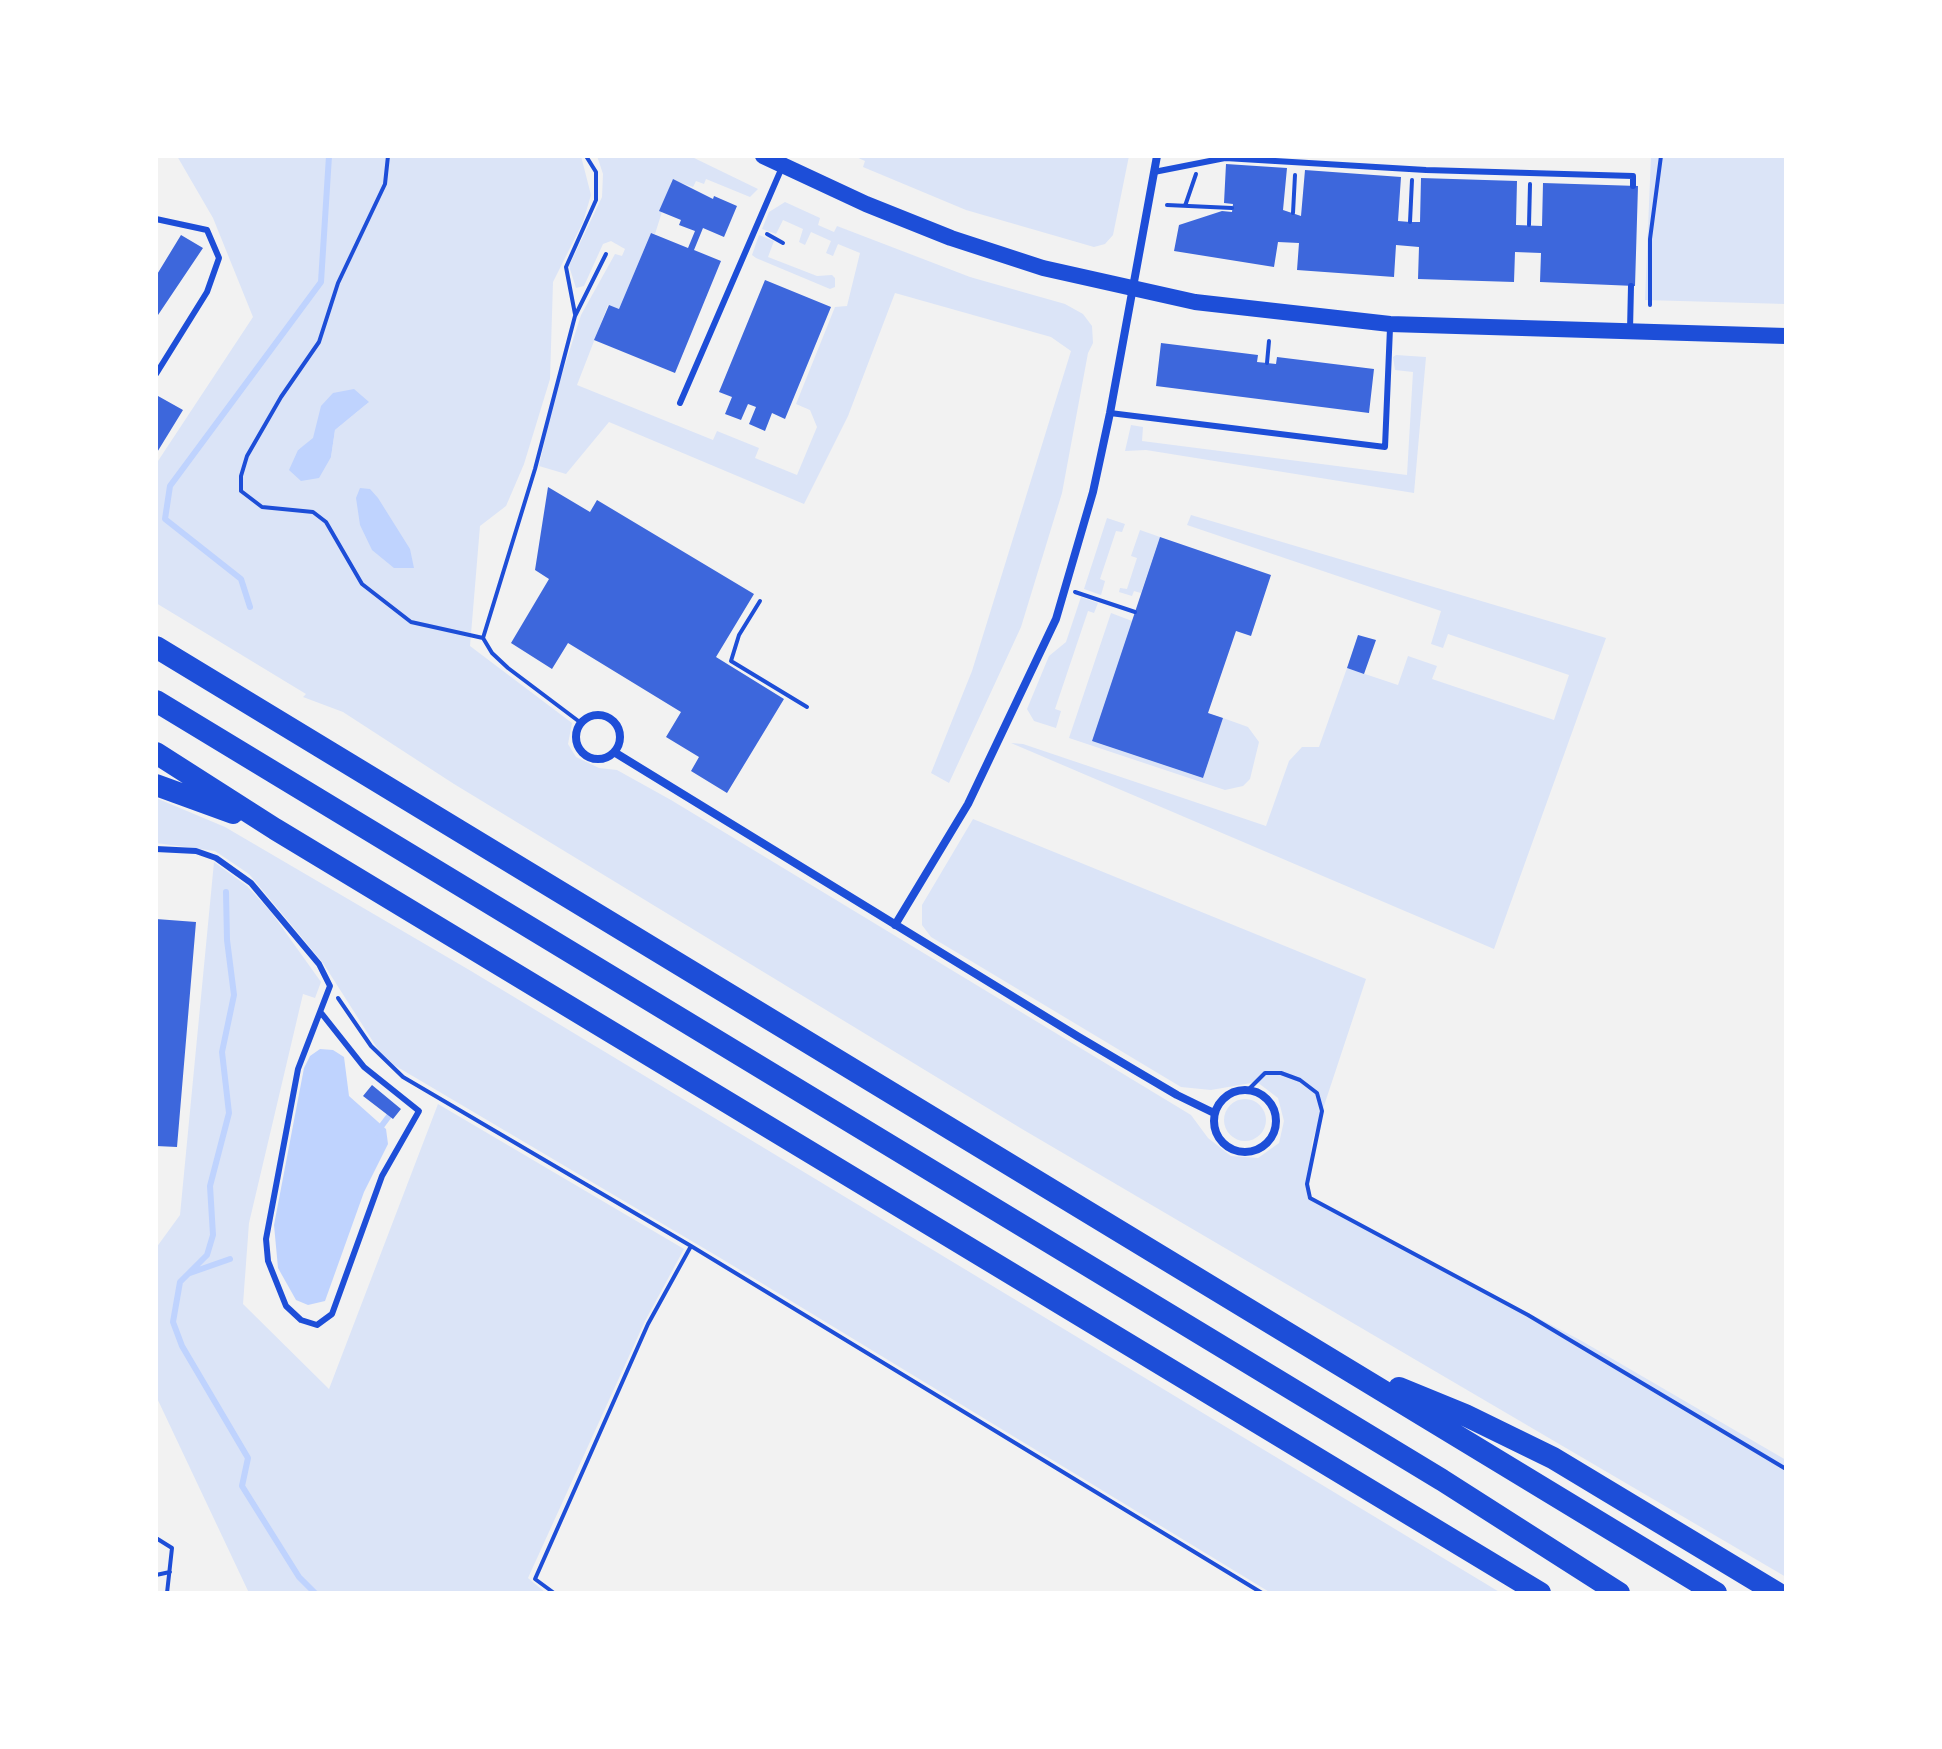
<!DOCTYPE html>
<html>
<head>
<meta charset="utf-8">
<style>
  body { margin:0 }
  #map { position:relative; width:1942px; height:1749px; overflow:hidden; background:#f2f2f2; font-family:"Alegreya Sans",sans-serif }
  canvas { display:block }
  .frame { position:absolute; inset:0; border:158px solid #fff; pointer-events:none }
</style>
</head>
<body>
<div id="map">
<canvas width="1942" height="1749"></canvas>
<div class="frame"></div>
</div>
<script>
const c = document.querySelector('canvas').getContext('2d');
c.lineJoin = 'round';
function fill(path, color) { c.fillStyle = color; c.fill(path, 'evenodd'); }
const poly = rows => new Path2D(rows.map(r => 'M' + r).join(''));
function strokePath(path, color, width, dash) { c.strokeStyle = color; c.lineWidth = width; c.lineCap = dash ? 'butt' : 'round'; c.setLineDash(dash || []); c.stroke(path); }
fill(poly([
  [177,156,581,156,591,195,583,222,553,282,550,379,524,464,506,506,480,526,470,646,572,723,568,744,576,757,599,768,617,770,671,800,1191,1115,1208,1138,1231,1156,1258,1158,1279,1143,1284,1121,1278,1098,1257,1082,1211,1090,1181,1087,931,937,922,925,922,905,973,819,1366,979,1312,1142,1307,1197,1580,1340,1786,1460,1786,1577,1022,1129,454,784,343,712,303,697,306,694,156,603,156,464,253,317,213,218],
  [369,402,335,430,331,457,298,450],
  [597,156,690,156,758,189,750,197,706,179,704,184,696,181,693,187,672,180,655,234,651,233,619,309,608,305,577,385,713,440,717,431,759,448,755,458,797,475,817,427,810,410,796,404,835,307,847,306,860,253,838,244,833,256,826,253,831,241,811,232,805,245,799,242,803,229,783,220,776,234,762,229,769,212,785,202,820,218,818,225,834,232,837,226,970,277,1065,304,1083,314,1092,326,1093,343,1088,353,1062,493,1021,627,949,783,931,773,972,671,1071,351,1051,337,895,293,848,416,804,504,609,422,566,474,539,466,554,399,581,315,615,254,622,256,625,249,611,241,603,244,584,286,576,288,569,266,602,197,603,174],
  [854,156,1129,156,1113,235,1105,244,1094,247,966,210,863,167,865,161],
  [1651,156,1786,156,1786,304,1645,300],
  [759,235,774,241,768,257,817,276,832,275,835,278,835,287,830,289,756,258,752,255],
  [1396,355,1426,357,1414,493,1146,450,1125,451,1131,425,1143,427,1142,441,1407,475,1413,372,1395,370,1393,357],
  [1191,515,1606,638,1494,949,1011,743,1023,744,1266,826,1289,761,1302,747,1319,747,1347,668,1398,685,1408,656,1437,666,1432,679,1554,720,1569,675,1448,634,1443,648,1431,644,1441,611,1187,525],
  [1107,518,1125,524,1122,532,1116,531,1100,579,1105,581,1101,595,1084,589],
  [1140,530,1160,537,1141,593,1134,591,1132,596,1119,592,1120,588,1127,589,1137,558,1131,556],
  [1081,597,1098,603,1094,613,1088,611,1055,709,1061,711,1056,728,1034,721,1027,709,1049,656,1066,642],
  [1111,613,1132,621,1092,741,1203,778,1223,718,1248,727,1259,742,1250,779,1243,786,1225,790,1069,738],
  [156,798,225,827,471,971,1501,1593,1271,1593,722,1259,394,1065,379,1051,323,963,249,874,215,851,156,843],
  [214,862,247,886,271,912,321,982,315,998,303,994,249,1223,243,1304,329,1389,438,1104,684,1249,645,1321,528,1578,546,1593,249,1593,156,1396,156,1248,180,1215],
  '1224 1120a21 21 0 1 1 42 0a21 21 0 1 1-42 0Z'
]), '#dbe4f7');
fill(poly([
  [354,389,369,402,335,430,331,457,319,478,301,481,289,470,298,450,313,438,321,406,333,393],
  [360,488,370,489,378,498,410,549,414,568,394,568,372,550,360,525,356,498],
  [320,1049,333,1050,344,1057,349,1096,386,1129,388,1144,364,1192,325,1301,308,1305,296,1300,278,1268,274,1225,304,1068,310,1056]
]), '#bfd3fe');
strokePath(poly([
  [250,607,241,579,165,519,170,486,321,282,329,156],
  [226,892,227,940,234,995,222,1052,229,1113,210,1186,213,1235,207,1255,180,1282,173,1322,182,1346,248,1458,242,1486,299,1577,315,1593],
  [377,1132,392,1112],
  [190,1273,230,1259]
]), '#bfd3fe', 6);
fill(poly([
  [1226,164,1287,168,1283,210,1301,216,1305,170,1401,177,1398,221,1410,222,1420,222,1421,178,1517,181,1516,225,1542,226,1543,183,1638,186,1635,286,1540,282,1541,253,1515,252,1514,282,1418,279,1419,247,1396,245,1394,277,1297,270,1299,243,1278,242,1274,267,1174,251,1179,225,1222,211,1232,212,1233,204,1224,203],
  [673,179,713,199,714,196,737,206,724,237,703,228,694,250,721,261,675,373,594,340,609,305,619,309,651,233,688,248,695,231,679,225,681,220,659,211],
  [181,235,203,248,156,318,156,276],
  [765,280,831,307,785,419,772,413,765,431,749,424,756,407,748,404,741,420,725,414,732,397,719,392],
  [1161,343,1258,355,1257,362,1267,363,1276,364,1277,357,1374,369,1369,413,1156,386],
  [158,396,183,410,156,454,156,400],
  [548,487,590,512,597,500,754,594,716,657,784,699,727,793,691,771,699,757,666,737,681,712,568,643,552,669,511,643,549,579,535,570],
  [1160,537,1271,575,1251,636,1236,631,1208,713,1223,718,1203,778,1092,741],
  [1358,635,1376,640,1364,674,1347,668],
  [156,919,196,922,177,1147,156,1146],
  [372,1085,401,1109,393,1119,363,1096]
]), '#3d67dc');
strokePath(poly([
  [388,156,385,184,338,283,319,342,281,397,247,456,241,476,241,491,262,507,313,512,326,522,362,584,411,622,483,638],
  [1167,205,1232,208],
  [1185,206,1196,174],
  [1293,213,1295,175],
  [1410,222,1412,180],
  [1529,225,1530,184],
  [767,234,783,243],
  [1650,305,1650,239,1661,156],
  [575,314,566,267,596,200,596,172,586,156],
  [1267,363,1269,341],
  [1075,592,1135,612],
  [760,601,739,635,731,661,807,707],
  [581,723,508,668,492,653,483,638,535,469,575,316,606,254],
  [338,998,371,1046,403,1077,691,1246,1262,1593],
  [1248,1090,1265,1073,1281,1073,1300,1080,1317,1093,1322,1111,1307,1184,1310,1198,1528,1315,1786,1469],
  [156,1538,172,1548,167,1593],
  [156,1575,170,1572],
  [554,1593,535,1579,648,1324,691,1246]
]), '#1d4ed8', 4);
strokePath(poly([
  [1154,172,1225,158,1426,170,1633,176,1633,186],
  [156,219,207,230,219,258,207,292,156,374],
  [1630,330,1631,286],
  [680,403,783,165],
  [1110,413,1385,447,1390,328],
  [156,849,196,851,216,858,251,883,319,964,330,986,298,1069,266,1239,268,1261,286,1306,301,1320,317,1325,332,1314,382,1176,419,1111,364,1067,322,1014]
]), '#1d4ed8', 6);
strokePath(poly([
  '576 737a22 22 0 1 1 44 0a22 22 0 1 1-44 0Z',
  [614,752,1077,1036,1177,1095,1214,1113],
  [895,925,968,804,1056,619,1093,492,1110,413,1157,156],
  '1214 1121a31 31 0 1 1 62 0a31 31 0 1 1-62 0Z'
]), '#1d4ed8', 8);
strokePath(poly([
  [763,156,866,204,951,238,1043,268,1195,302,1390,324,1786,336]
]), '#1d4ed8', 16);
strokePath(poly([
  [156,647,1716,1593],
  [156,701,1442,1480,1619,1593],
  [156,753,275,829,1540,1593],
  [156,785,233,813],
  [1399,1388,1465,1415,1553,1458,1777,1593]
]), '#1d4ed8', 22);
</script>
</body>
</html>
